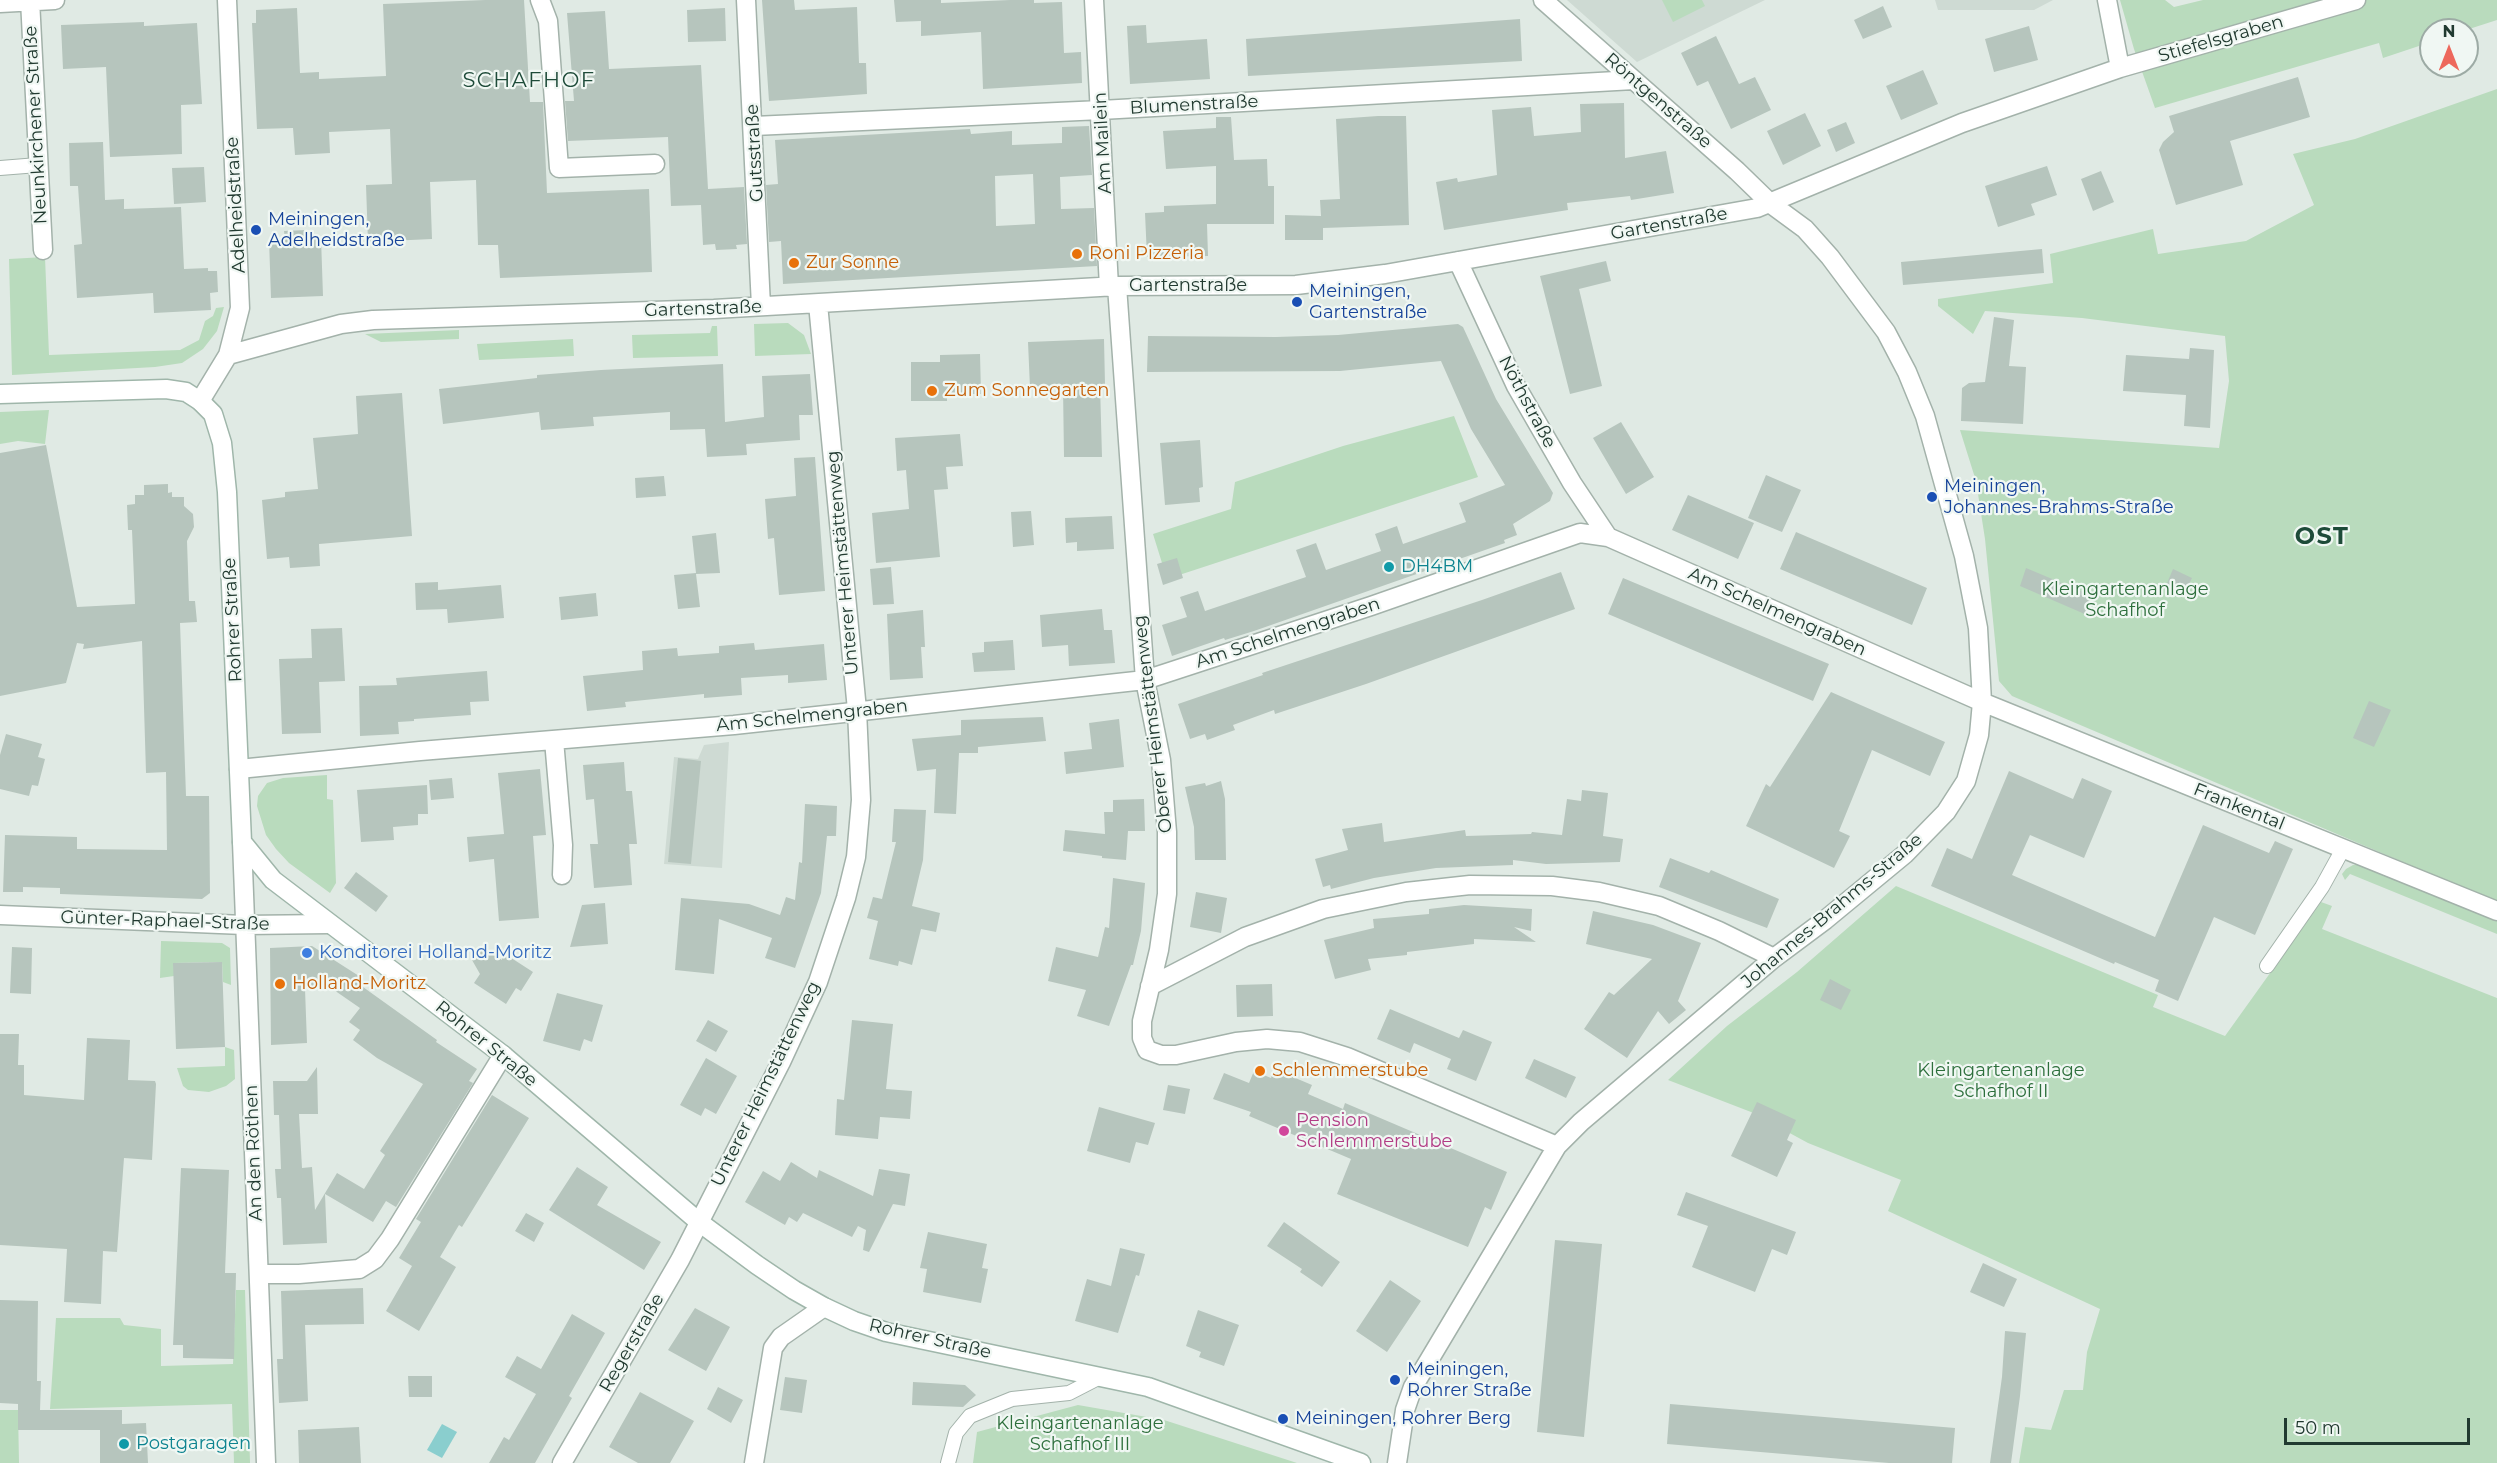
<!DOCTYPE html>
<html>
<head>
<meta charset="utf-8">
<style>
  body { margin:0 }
  #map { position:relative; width:2497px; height:1463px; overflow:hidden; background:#e0eae4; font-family:Montserrat,sans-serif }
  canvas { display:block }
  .north { position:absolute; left:2419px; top:18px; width:60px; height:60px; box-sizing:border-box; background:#f0f7f3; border:2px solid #9daba5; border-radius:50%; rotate:0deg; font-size:16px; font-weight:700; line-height:24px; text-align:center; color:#213a30 }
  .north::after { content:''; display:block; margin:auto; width:21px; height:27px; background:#ed685c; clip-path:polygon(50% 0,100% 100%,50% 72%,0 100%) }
  .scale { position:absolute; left:2284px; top:1418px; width:186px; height:27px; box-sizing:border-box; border:3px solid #213a30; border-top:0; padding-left:8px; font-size:18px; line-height:21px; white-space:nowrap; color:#213a30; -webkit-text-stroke:4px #f0f7f3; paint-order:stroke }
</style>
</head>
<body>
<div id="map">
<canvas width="2497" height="1463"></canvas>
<div class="north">N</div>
<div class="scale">50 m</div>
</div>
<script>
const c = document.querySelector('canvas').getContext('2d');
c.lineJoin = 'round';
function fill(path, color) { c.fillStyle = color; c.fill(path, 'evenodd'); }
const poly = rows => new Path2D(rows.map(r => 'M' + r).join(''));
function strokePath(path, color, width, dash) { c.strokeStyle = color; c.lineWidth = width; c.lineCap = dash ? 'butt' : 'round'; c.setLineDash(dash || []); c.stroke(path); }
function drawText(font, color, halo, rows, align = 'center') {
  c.font = font + ' Montserrat,sans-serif'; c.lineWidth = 4.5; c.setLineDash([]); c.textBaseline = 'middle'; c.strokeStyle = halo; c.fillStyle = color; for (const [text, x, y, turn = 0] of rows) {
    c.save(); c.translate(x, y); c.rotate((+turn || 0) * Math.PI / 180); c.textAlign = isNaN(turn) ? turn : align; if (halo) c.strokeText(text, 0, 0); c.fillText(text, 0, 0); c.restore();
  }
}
fill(poly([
  [1567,0,1765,0,1637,62],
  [1935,0,2053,0,2034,10,1938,10],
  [729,742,722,868,664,864,674,757,698,759,704,745]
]), '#cedad3');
fill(poly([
  [1662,0,1702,0,1705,6,1673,22],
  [2120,0,2165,0,2174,7,2203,0,2497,0,2497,20,2466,30,2431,30,2431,42,2383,58,2379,43,2155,108,2134,49],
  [2497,89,2497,902,2012,696,1999,681,1985,539,1976,481,1960,430,2219,448,2229,381,2225,336,2082,318,1985,311,1973,334,1938,306,1938,299,2053,283,2050,254,2153,229,2158,254,2246,241,2314,205,2293,154,2355,139],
  [45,257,49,355,180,350,199,340,205,321,213,316,216,308,224,307,217,331,203,349,182,363,155,367,12,375,9,259],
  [788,323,804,335,811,354,755,356,754,324],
  [712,326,717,326,718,356,633,358,632,335,710,333],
  [459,330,459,339,381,342,365,334],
  [573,339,574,356,479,360,477,344],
  [49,410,45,444,18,441,0,444,0,412],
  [1454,416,1478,477,1167,579,1153,534,1231,509,1235,482,1343,446],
  [327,775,327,799,333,800,336,883,330,893,289,863,276,849,266,835,257,806,258,796,267,783,283,778],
  [2359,865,2497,920,2497,934,2350,874,2345,880,2342,874,2346,869,2353,865],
  [1896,886,2158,995,2153,1007,2225,1036,2321,902,2332,906,2322,929,2497,998,2497,1463,2019,1463,2025,1427,2051,1430,2064,1390,2083,1390,2087,1352,2100,1309,1888,1211,1901,1180,1808,1143,1751,1112,1668,1080,1727,1026,1797,972],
  [161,941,222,943,230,948,231,985,223,982,222,962,174,963,174,976,160,978],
  [225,1047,234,1050,235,1079,226,1086,209,1092,188,1090,183,1086,177,1068,225,1066],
  [236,1290,245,1290,250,1463,234,1463,232,1404,50,1409,56,1318,120,1318,124,1325,161,1329,161,1366,233,1364],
  [1078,1405,1164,1420,1297,1463,973,1463,977,1432],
  [0,1410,18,1410,19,1463,0,1463]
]), '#b9dbbd');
fill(poly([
  [442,1424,457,1432,442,1458,427,1450]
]), '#8acece');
fill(poly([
  [485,0,524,0,530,102,543,102,547,193,649,189,652,272,500,278,498,245,478,245,476,180,430,182,432,239,368,242,366,185,392,184,390,129,329,132,330,153,295,155,293,128,257,129,252,23,256,23,256,10,297,8,300,73,319,72,319,79,386,76,383,4],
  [762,0,794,0,795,10,857,7,859,63,866,63,867,94,769,101],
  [894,0,941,0,941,3,1010,0,1034,0,1034,3,1062,2,1064,53,1081,52,1082,83,983,89,981,32,921,36,921,21,896,22],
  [1883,6,1892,27,1863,39,1854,20],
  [725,8,726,41,688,42,687,10],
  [605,11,609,69,701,65,708,189,744,187,747,244,736,245,737,249,716,250,715,244,703,245,701,205,671,206,668,137,568,141,565,101,574,101,567,13],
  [1520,19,1522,61,1248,76,1246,39],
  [144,22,144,26,197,23,202,104,181,105,182,154,110,157,106,67,63,69,61,25],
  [1146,25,1147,43,1207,39,1210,79,1130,84,1127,26],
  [2029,26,2038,60,1994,72,1985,39],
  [1716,36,1739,84,1755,77,1771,110,1731,129,1708,81,1697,86,1681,53],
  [1923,70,1938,104,1901,120,1886,86],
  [2298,77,2310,117,2230,141,2243,185,2176,205,2159,150,2163,142,2174,132,2169,116],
  [1624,103,1625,158,1666,151,1674,193,1631,200,1630,196,1567,203,1568,210,1444,230,1436,182,1457,178,1458,182,1497,175,1492,110,1531,107,1534,136,1581,132,1580,104],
  [1805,113,1821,146,1783,165,1767,131],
  [1378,116,1406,116,1409,225,1323,228,1323,240,1285,240,1285,215,1321,216,1320,200,1340,199,1336,119],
  [1216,117,1231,117,1234,160,1267,159,1268,186,1274,186,1274,224,1207,224,1208,256,1147,257,1145,213,1164,212,1164,206,1216,204,1216,166,1166,169,1163,131,1216,128],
  [1846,122,1855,143,1836,152,1827,130],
  [1089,126,1092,175,1060,177,1061,209,1094,208,1097,266,783,284,781,241,769,242,766,185,778,184,775,140,970,129,971,134,1012,131,1012,145,1062,143,1062,127],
  [1033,174,1035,224,996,226,995,176],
  [103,142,105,200,124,199,124,209,181,207,184,269,208,268,208,271,217,271,218,292,210,293,211,310,154,313,153,293,77,298,74,245,82,244,78,186,70,186,69,143],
  [2047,166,2057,195,2031,204,2035,215,1998,227,1985,186],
  [204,167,206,202,174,204,172,168],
  [2101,171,2114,202,2093,211,2081,179],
  [307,230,307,238,321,238,323,296,271,298,269,239,285,238,284,231],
  [2042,249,2044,273,1903,285,1901,262],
  [1606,261,1611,281,1579,289,1602,386,1570,394,1540,276],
  [1994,317,2014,320,2009,366,2026,367,2023,424,1961,421,1962,388,1969,383,1985,382],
  [1458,324,1463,327,1496,399,1553,493,1550,501,1513,524,1517,535,1504,540,1505,543,1254,631,1225,640,1224,638,1172,656,1162,625,1187,617,1180,597,1198,591,1205,611,1306,577,1296,550,1316,543,1326,570,1381,551,1375,534,1397,526,1403,544,1466,522,1459,503,1505,485,1471,429,1441,361,1340,371,1147,372,1148,336,1276,337,1338,335],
  [1104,339,1105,385,1100,385,1102,457,1064,457,1063,387,1030,388,1028,342],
  [2190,348,2214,350,2210,428,2184,426,2186,395,2123,391,2126,355,2189,359],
  [980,354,981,394,947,394,947,401,911,401,911,362,940,362,940,355],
  [723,364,725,422,764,417,762,376,810,374,813,415,799,415,800,440,746,444,747,455,707,457,705,429,670,430,670,412,593,417,594,426,541,430,539,412,443,424,439,389,537,378,537,375,601,370],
  [402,393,412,536,319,544,320,566,290,568,289,557,267,559,262,500,285,497,285,492,318,489,313,438,358,434,356,396],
  [1621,422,1654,477,1626,494,1593,438],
  [960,434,963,466,946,467,948,489,934,490,940,557,876,563,872,513,909,509,906,470,897,471,895,438],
  [1200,440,1203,487,1199,488,1200,502,1165,505,1160,443],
  [46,445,77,607,135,604,132,530,128,530,127,505,135,504,135,495,144,495,144,485,168,484,168,493,172,492,172,497,184,497,184,506,193,514,194,527,187,541,189,601,195,601,197,622,180,623,186,796,209,796,210,893,202,899,60,894,60,888,23,887,23,892,3,892,5,835,77,837,77,849,167,850,166,772,146,773,142,641,83,649,84,644,77,643,66,683,0,696,0,453],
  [815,457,825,591,779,595,774,538,768,539,765,499,796,496,794,458],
  [1766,475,1801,490,1782,532,1748,518],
  [664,476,666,496,636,498,635,478],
  [1688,495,1754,523,1738,559,1672,530],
  [1031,511,1034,545,1013,547,1011,512],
  [1112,516,1114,549,1077,551,1077,542,1066,543,1065,518],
  [1796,532,1927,588,1912,625,1780,569],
  [716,533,720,573,696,574,700,607,678,609,674,575,696,573,692,536],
  [1177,558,1183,578,1163,585,1157,564],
  [891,567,894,604,873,605,870,569],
  [2026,568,2095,597,2087,615,2020,586],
  [2173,569,2192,578,2183,596,2165,588],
  [1561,572,1575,609,1366,684,1275,714,1274,710,1233,725,1235,730,1207,740,1205,734,1190,739,1178,704,1263,675,1262,673,1482,600],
  [1623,578,1829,664,1813,701,1608,614],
  [438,582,438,590,501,585,504,618,448,623,447,609,416,610,415,583],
  [596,593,598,616,561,620,559,597],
  [1102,609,1104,630,1112,630,1115,663,1069,666,1068,645,1042,647,1040,615],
  [923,610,925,647,921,647,923,678,890,680,887,614],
  [342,628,345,681,319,682,321,733,282,734,279,659,312,658,311,629],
  [1013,640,1015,670,974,672,972,653,984,652,984,642],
  [754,643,755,650,824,644,827,680,788,683,788,675,741,678,742,695,704,698,704,694,625,702,626,707,587,711,583,676,643,670,642,651,677,648,678,656,719,653,719,646],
  [487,671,489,701,470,702,471,715,414,719,414,721,398,722,399,734,360,736,359,686,397,685,396,678],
  [1831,692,1945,742,1930,776,1872,750,1839,831,1850,836,1834,868,1746,826,1766,784,1770,787],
  [2369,701,2391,710,2374,747,2353,738],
  [1043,717,1046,741,978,747,978,753,959,753,956,814,934,813,936,769,917,771,912,739,961,735,961,720],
  [1119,719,1124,767,1066,774,1064,752,1092,749,1089,723],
  [6,734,42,744,38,757,45,759,38,786,32,785,29,796,0,789,0,755],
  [678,758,701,761,691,864,668,862],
  [624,762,626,791,632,791,637,844,629,844,632,885,594,888,590,844,598,844,594,799,586,800,583,765],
  [540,769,546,835,533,836,539,918,499,921,494,859,469,862,467,837,504,834,498,773],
  [2009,771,2073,799,2082,778,2112,791,2084,858,2030,835,2012,875,2155,937,2203,825,2269,853,2275,841,2293,849,2255,935,2214,917,2178,1001,2155,991,2159,980,2115,962,2114,964,1931,886,1947,848,1972,859],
  [452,778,454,798,431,800,429,780],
  [1221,781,1225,799,1226,860,1195,860,1194,827,1185,787,1205,783,1206,786],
  [427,785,428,814,418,814,418,825,393,827,394,840,361,842,357,790],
  [1582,790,1608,793,1603,836,1623,839,1620,862,1546,864,1513,860,1513,865,1436,868,1374,878,1331,889,1330,885,1323,887,1315,859,1348,850,1342,829,1382,823,1384,842,1465,830,1466,836,1531,834,1532,832,1562,835,1567,799,1581,801],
  [1144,799,1145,831,1128,831,1126,860,1102,858,1102,856,1063,851,1065,830,1105,834,1104,812,1113,812,1113,800],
  [805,804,837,806,836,836,827,836,821,893,795,968,765,958,772,938,719,919,714,974,675,970,681,898,749,904,780,915,786,897,795,900,799,862,802,863],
  [894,809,926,810,923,860,912,906,940,913,936,932,921,929,912,965,899,961,898,966,869,959,878,921,867,918,873,897,882,899,896,842,892,842],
  [1670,858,1709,873,1711,870,1779,899,1767,928,1659,887],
  [356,872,388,896,376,912,344,888],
  [1113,878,1145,883,1141,931,1133,965,1131,965,1109,1026,1077,1016,1086,990,1048,981,1056,947,1098,957,1105,927,1109,928],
  [1196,892,1227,898,1221,933,1190,927],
  [605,903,608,944,570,947,582,905],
  [1464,905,1532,909,1531,931,1514,927,1536,942,1474,939,1474,944,1407,952,1407,955,1368,959,1371,970,1335,979,1324,940,1374,928,1373,919,1429,914,1429,909],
  [1593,911,1653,925,1701,943,1678,1001,1686,1010,1669,1024,1658,1011,1627,1058,1584,1029,1609,992,1614,995,1652,959,1586,944],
  [312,946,359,976,356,982,437,1040,436,1042,477,1069,469,1081,473,1083,396,1207,386,1201,373,1222,325,1194,327,1243,283,1245,281,1198,277,1198,275,1169,281,1169,279,1115,274,1115,273,1081,307,1081,317,1067,318,1114,299,1114,302,1168,312,1167,315,1210,337,1173,364,1189,385,1155,380,1151,423,1084,377,1058,353,1040,360,1030,349,1022,360,1008,331,988,305,989,307,1043,271,1045,270,948],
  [12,947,32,948,31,994,10,993],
  [480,947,502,960,502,952,533,972,521,991,516,988,506,1004,474,983,480,974,472,960],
  [222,962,225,1047,176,1049,173,963],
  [1830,979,1851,990,1841,1010,1820,1000],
  [1272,984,1273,1016,1237,1017,1236,985],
  [557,993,603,1005,592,1042,584,1039,580,1051,543,1041],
  [1390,1009,1459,1038,1463,1030,1492,1042,1476,1081,1447,1069,1451,1059,1414,1043,1410,1053,1377,1039],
  [708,1020,728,1031,716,1052,696,1041],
  [852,1020,893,1024,886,1089,912,1091,910,1119,880,1117,878,1139,835,1135,837,1099,844,1100],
  [0,1034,19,1034,18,1065,24,1065,24,1095,84,1100,87,1038,130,1040,128,1080,155,1081,156,1084,152,1160,124,1158,117,1252,103,1251,101,1304,64,1302,67,1249,0,1245],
  [706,1058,737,1076,716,1114,705,1108,701,1116,680,1105],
  [1534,1059,1576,1077,1566,1098,1525,1078],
  [1274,1069,1312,1085,1308,1094,1343,1109,1345,1103,1507,1172,1491,1210,1485,1207,1468,1247,1337,1194,1351,1159,1249,1116,1251,1112,1213,1099,1224,1073,1249,1083,1254,1071,1271,1078],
  [1168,1085,1190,1089,1185,1114,1163,1110],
  [492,1095,529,1118,462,1227,459,1225,440,1257,456,1267,419,1331,386,1311,412,1266,399,1258,421,1222,416,1219],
  [1757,1102,1796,1120,1787,1140,1793,1143,1777,1177,1731,1156],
  [1099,1107,1155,1123,1148,1145,1136,1142,1130,1163,1087,1151],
  [791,1162,817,1178,819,1170,873,1196,879,1169,910,1174,905,1206,893,1204,869,1252,863,1250,866,1230,858,1226,852,1237,803,1213,797,1222,789,1217,785,1225,745,1202,763,1171,780,1181],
  [577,1167,608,1187,597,1205,661,1242,644,1270,549,1210],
  [181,1168,229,1170,225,1273,236,1273,234,1359,183,1358,183,1345,173,1345],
  [1686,1192,1796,1232,1787,1255,1772,1249,1755,1292,1692,1267,1708,1226,1677,1215],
  [526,1213,544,1223,534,1242,515,1231],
  [1284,1222,1340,1262,1322,1287,1300,1272,1302,1269,1267,1246],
  [928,1232,987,1244,982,1268,988,1269,981,1303,923,1292,927,1269,920,1268],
  [1555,1240,1602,1244,1584,1437,1537,1432],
  [1120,1248,1145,1254,1139,1276,1136,1275,1118,1333,1075,1321,1087,1279,1111,1286],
  [1983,1263,2017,1279,2004,1307,1970,1292],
  [1390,1280,1421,1301,1387,1352,1356,1331],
  [363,1288,364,1324,305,1325,308,1401,279,1403,277,1359,283,1359,281,1291],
  [0,1300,38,1301,37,1381,41,1381,40,1410,122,1410,122,1424,146,1423,148,1463,100,1463,100,1430,18,1430,18,1404,0,1403],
  [695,1308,730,1327,706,1371,668,1350],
  [1198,1310,1239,1325,1224,1366,1199,1357,1201,1352,1186,1346],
  [572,1314,605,1333,569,1396,572,1398,535,1463,489,1463,504,1437,509,1440,536,1394,505,1377,517,1356,541,1369],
  [2005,1331,2026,1333,2020,1396,2011,1463,1990,1463,2002,1377],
  [408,1376,432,1376,432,1397,409,1397],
  [785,1377,807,1380,802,1413,780,1410],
  [913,1382,965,1385,976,1395,963,1407,912,1405],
  [718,1387,743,1400,731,1423,707,1409],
  [640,1392,694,1421,670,1463,638,1463,609,1447],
  [1670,1404,1955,1428,1952,1463,1889,1463,1667,1444],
  [359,1427,361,1463,299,1463,298,1430]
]), '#b6c5bd');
const service = poly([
  [0,168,38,165],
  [2267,966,2322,887,2343,849],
  [948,1463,956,1433,970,1416,1012,1399,1069,1393,1102,1376]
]);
const minor = poly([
  [30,0,43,250],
  [540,0,548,21,559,168,655,164],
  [746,0,761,306],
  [1094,0,1109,287],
  [2107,0,2120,68],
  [0,3,55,0],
  [754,126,1101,110,1634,80],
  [1458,261,1516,386,1572,483,1608,537],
  [1117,286,1145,680,1161,760,1167,832,1167,894,1159,950,1142,1021,1142,1038,1147,1050,1161,1055,1176,1055,1236,1042,1267,1039,1300,1042,1347,1057,1557,1146],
  [228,355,341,324,373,320,714,309,1117,286,1296,285,1385,274,1757,208,1962,123,2120,68,2356,0],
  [200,401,228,355,240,308,227,0],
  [554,740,563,845,562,875],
  [239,769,420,751,734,725,1145,680,1371,606,1580,533,1608,537,1982,702,2497,911],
  [242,842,266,1463],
  [0,915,244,925,330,924],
  [1150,986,1245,937,1323,909,1406,892,1470,885,1552,886,1599,892,1659,906,1719,931,1774,958],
  [259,1274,299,1274,359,1269,375,1259,390,1239,503,1055],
  [562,1463,680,1260,781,1062,818,982,846,898,856,857,861,800,857,710,818,304],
  [754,1463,773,1348,781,1337,824,1307],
  [1397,1463,1405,1410,1413,1387,1557,1146,1581,1122,1774,958,1825,920,1905,854,1946,812,1966,781,1979,735,1982,702,1978,628,1964,556,1925,416,1907,372,1886,332,1830,257,1805,229,1771,204,1737,171,1543,0]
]);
const secondary = poly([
  [0,394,166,389,186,392,200,401,213,414,222,443,227,492,242,842,273,880,503,1055,699,1222,757,1265,794,1290,824,1307,854,1321,886,1332,1148,1387,1361,1463]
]);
strokePath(service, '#a3b2aa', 16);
strokePath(minor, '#a3b2aa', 21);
strokePath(secondary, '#9fb6aa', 21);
strokePath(service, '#fff', 14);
strokePath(minor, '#fff', 18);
strokePath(secondary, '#fff', 18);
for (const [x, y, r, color] of [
  [256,230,6,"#1a4fb4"],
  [1077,254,6,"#e8710a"],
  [794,263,6,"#e8710a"],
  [1297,302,6,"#1a4fb4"],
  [932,391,6,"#e8710a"],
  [1932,497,6,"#1a4fb4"],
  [1389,567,6,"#0f9aa8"],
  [307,953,6,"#3f7fe0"],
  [280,984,6,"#e8710a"],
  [1260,1071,6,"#e8710a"],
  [1284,1131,6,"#d1479c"],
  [1395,1380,6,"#1a4fb4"],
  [1283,1419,6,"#1a4fb4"],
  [124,1444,6,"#0f9aa8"]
]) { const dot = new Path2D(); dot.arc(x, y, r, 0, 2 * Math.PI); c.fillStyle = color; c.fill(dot); strokePath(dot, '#f0f7f3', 2); }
drawText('18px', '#213a30', '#f0f7f3', [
  ["Stiefelsgraben",2221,39,-16],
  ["Röntgenstraße",1658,101,41],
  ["Blumenstraße",1194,105,-3],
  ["Neunkirchener Straße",36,125,-93],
  ["Am Mailein",1103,143,-93],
  ["Gutsstraße",755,153,-93],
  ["Adelheidstraße",236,205,-93],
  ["Gartenstraße",1669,224,-10],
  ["Gartenstraße",1188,286],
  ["Gartenstraße",703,309,-2],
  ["Nöthstraße",1527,402,62],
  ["Unterer Heimstättenweg",843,563,-95],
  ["Am Schelmengraben",1777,612,24],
  ["Rohrer Straße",233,620,-93],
  ["Am Schelmengraben",1288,633,-18],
  ["Am Schelmengraben",812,716,-6],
  ["Oberer Heimstättenweg",1153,724,-97],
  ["Frankental",2239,807,22],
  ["Johannes-Brahms-Straße",1832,911,-40],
  ["Günter-Raphael-Straße",165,921,2],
  ["Rohrer Straße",486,1044,39],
  ["Unterer Heimstättenweg",766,1084,-64],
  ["An den Röthen",254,1153,-92],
  ["Rohrer Straße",930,1339,13],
  ["Regerstraße",632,1343,-60]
]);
drawText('18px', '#164399', '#f0f7f3', [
  ["Meiningen,",268,220],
  ["Adelheidstraße",268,241],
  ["Meiningen,",1309,292],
  ["Gartenstraße",1309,313],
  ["Meiningen,",1944,487],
  ["Johannes-Brahms-Straße",1944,508],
  ["Meiningen,",1407,1370],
  ["Rohrer Straße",1407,1391],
  ["Meiningen, Rohrer Berg",1295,1419]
], 'left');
drawText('18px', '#c56008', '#f0f7f3', [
  ["Roni Pizzeria",1089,254],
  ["Zur Sonne",806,263],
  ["Zum Sonnegarten",944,391],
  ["Holland-Moritz",292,984],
  ["Schlemmerstube",1272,1071]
], 'left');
drawText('18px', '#0d838f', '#f0f7f3', [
  ["DH4BM",1401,567],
  ["Postgaragen",136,1444]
], 'left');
drawText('18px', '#2d6f3c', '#f0f7f3', [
  ["Kleingartenanlage",2125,590],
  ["Schafhof",2125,611],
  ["Kleingartenanlage",2001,1071],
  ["Schafhof II",2001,1092],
  ["Kleingartenanlage",1080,1424],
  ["Schafhof III",1080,1445]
]);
drawText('18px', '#366cbe', '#f0f7f3', [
  ["Konditorei Holland-Moritz",319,953]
], 'left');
drawText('18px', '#b23c85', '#f0f7f3', [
  ["Pension",1296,1121],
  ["Schlemmerstube",1296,1142]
], 'left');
c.letterSpacing = '1.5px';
drawText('21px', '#1e4b39', '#f0f7f3', [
  ["SCHAFHOF",529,81]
]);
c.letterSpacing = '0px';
c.letterSpacing = '1.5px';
drawText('bold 24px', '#1e4b39', '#f0f7f3', [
  ["OST",2322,537]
]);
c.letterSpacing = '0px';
</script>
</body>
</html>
